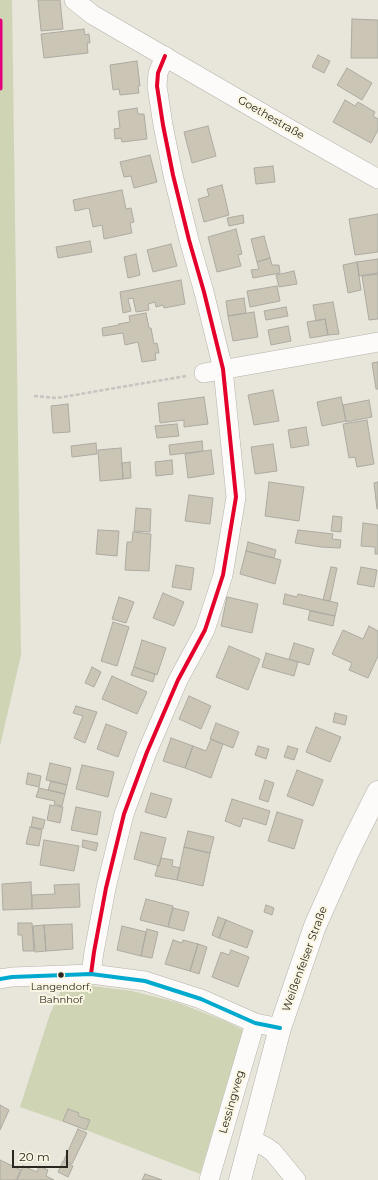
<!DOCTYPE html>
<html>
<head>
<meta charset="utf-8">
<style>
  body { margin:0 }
  #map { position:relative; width:378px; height:1180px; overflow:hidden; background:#e8e5db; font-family:Montserrat,sans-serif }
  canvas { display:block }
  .scale { position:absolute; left:12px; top:1150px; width:56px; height:18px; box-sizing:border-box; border:2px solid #292720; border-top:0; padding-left:5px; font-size:12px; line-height:14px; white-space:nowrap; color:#292720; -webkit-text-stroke:3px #fbf6e2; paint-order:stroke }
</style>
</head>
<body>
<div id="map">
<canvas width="378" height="1180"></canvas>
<div class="scale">20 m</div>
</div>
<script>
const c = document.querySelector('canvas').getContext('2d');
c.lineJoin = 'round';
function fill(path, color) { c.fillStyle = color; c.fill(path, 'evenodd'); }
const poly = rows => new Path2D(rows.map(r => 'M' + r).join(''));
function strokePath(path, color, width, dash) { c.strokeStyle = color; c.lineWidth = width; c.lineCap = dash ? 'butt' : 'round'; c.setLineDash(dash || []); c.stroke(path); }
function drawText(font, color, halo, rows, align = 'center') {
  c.font = font + ' Montserrat,sans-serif'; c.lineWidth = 4; c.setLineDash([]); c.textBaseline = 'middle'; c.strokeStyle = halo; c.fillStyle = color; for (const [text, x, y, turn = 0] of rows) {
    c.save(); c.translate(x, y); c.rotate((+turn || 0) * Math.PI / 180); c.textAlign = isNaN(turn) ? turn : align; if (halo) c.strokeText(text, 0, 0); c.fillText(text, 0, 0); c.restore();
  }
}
fill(poly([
  [0,0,12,0,21,655,0,746],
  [64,984,84,985,132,991,176,1002,225,1021,243,1030,200,1174,86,1130,20,1107,50,1014]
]), '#ced4b4');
const building = poly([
  [38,0,60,0,63,29,41,31,38,0],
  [352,19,378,20,378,58,351,58,352,19],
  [84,29,85,35,89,34,90,43,87,43,88,53,44,58,41,34,84,29],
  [318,55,330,61,324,73,312,67,318,55],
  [137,61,140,86,138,86,139,93,120,95,119,89,113,90,110,65,137,61],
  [347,68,372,83,362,100,337,85,347,68],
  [345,100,355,106,358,102,375,112,373,116,378,119,378,130,371,143,333,122,345,100],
  [137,108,138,114,144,114,147,139,122,142,121,138,115,139,114,129,120,128,118,111,137,108],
  [208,126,216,156,192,163,184,132,208,126],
  [150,155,157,182,134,188,131,176,124,177,120,162,150,155],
  [273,166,275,182,256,184,254,168,273,166],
  [222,185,229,215,204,222,198,199,209,196,207,189,222,185],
  [122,190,126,209,131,208,134,222,130,223,132,233,104,239,102,225,93,227,89,208,75,211,73,200,122,190],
  [378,214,378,252,355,255,349,219,378,214],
  [243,215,244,223,229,226,227,218,243,215],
  [236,229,242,254,238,255,241,266,217,272,208,237,236,229],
  [264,236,270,258,257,262,251,239,264,236],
  [90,241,92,252,58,258,56,247,90,241],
  [171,244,177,266,153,272,147,250,171,244],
  [136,254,140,275,128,278,124,257,136,254],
  [270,258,272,265,279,265,280,273,253,278,251,270,259,269,257,262,270,258],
  [378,259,378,273,359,276,357,262,378,259],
  [357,262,361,290,348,293,343,265,357,262],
  [294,271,297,284,279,287,276,275,294,271],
  [378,274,378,319,369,320,362,276,378,274],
  [181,280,185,304,164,308,163,305,156,307,155,302,148,304,149,310,136,312,133,298,128,299,131,311,123,313,120,292,181,280],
  [277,286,280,301,250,307,247,291,277,286],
  [244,298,246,313,228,316,226,301,244,298],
  [333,302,339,334,328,335,325,319,316,321,313,305,333,302],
  [286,307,288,316,266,320,264,311,286,307],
  [254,312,258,337,233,341,228,316,254,312],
  [146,313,149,328,151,328,154,344,157,343,159,353,155,353,156,360,142,362,138,342,125,345,123,333,103,336,102,328,119,325,118,324,130,322,129,316,146,313],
  [325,319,328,335,310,338,307,322,325,319],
  [288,326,291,341,271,345,268,330,288,326],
  [378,362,378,389,376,389,372,363,378,362],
  [273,390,279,421,254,425,248,395,273,390],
  [204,397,208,424,184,427,184,420,160,423,158,403,204,397],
  [341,397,346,421,322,426,317,402,341,397],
  [369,400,372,417,346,422,343,405,369,400],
  [68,404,70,432,53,433,51,406,68,404],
  [367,420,374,464,357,467,355,457,349,458,343,424,367,420],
  [177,424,179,436,157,438,155,426,177,424],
  [306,427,309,445,291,448,288,430,306,427],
  [202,441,203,451,170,455,169,445,202,441],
  [96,443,97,454,72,457,71,446,96,443],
  [273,444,277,471,255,474,251,447,273,444],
  [121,448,123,479,100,481,98,450,121,448],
  [211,450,214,474,188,478,185,454,211,450],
  [172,460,173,474,156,476,155,462,172,460],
  [130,462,131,478,123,479,122,463,130,462],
  [269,482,304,487,299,521,265,516,269,482],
  [378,482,378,509,377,509,374,483,378,482],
  [189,495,213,498,210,524,185,521,189,495],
  [136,508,151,509,150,532,134,531,136,508],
  [333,516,342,517,341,532,331,531,333,516],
  [363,523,378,525,378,554,375,554,375,547,361,546,363,523],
  [98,530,119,531,117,556,96,554,98,530],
  [298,530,333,534,332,539,341,540,340,548,321,547,295,543,298,530],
  [133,532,151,534,149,571,125,570,127,542,132,542,133,532],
  [248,542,276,550,274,558,246,551,248,542],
  [246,551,281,560,275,584,240,574,246,551],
  [176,565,194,568,191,590,172,587,176,565],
  [331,567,337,568,330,601,323,600,331,567],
  [361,567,377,570,374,587,357,584,361,567],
  [163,593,184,602,174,626,153,618,163,593],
  [285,594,297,597,298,594,338,603,335,616,283,604,285,594],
  [119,597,134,602,126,623,112,619,119,597],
  [227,597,258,604,252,633,221,626,227,597],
  [310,611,335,616,333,626,308,620,310,611],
  [113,622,129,627,117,666,101,661,113,622],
  [369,626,378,631,378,656,368,678,349,670,352,663,332,654,343,630,363,639,369,626],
  [142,640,166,648,157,675,134,667,142,640],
  [294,643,314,649,309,665,289,659,294,643],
  [229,646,260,659,248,690,216,677,229,646],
  [266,653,298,662,294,676,262,667,266,653],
  [92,667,101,672,94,687,85,683,92,667],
  [134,667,155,674,153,682,131,675,134,667],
  [112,676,147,692,137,714,102,699,112,676],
  [189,696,211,706,201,729,179,719,189,696],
  [76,706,97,712,85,743,74,738,83,716,73,713,76,706],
  [335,713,347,716,345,725,333,722,335,713],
  [216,723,239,732,233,748,210,739,216,723],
  [106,724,127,732,118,757,97,749,106,724],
  [316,727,341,737,330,762,306,752,316,727],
  [171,738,193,746,185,768,163,761,171,738],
  [211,739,223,744,211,778,185,768,193,746,206,751,211,739],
  [258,746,269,749,266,759,255,755,258,746],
  [288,746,298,749,294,760,284,757,288,746],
  [50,763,71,768,67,785,46,780,50,763],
  [82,765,114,772,108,797,76,789,82,765],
  [297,770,323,780,313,806,287,796,297,770],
  [28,773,41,776,39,787,26,784,28,773],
  [265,780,274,783,268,802,259,799,265,780],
  [51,781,67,785,65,794,48,790,51,781],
  [39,788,65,794,62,806,54,804,55,801,36,797,39,788],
  [151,793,172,799,166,818,145,812,151,793],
  [232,799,270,811,266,825,243,818,240,827,225,821,232,799],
  [50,805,63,807,60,823,47,820,50,805],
  [76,807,101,812,97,835,71,830,76,807],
  [277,812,303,820,294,849,268,841,277,812],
  [33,817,45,820,43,829,31,827,33,817],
  [30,827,42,830,39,846,26,844,30,827],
  [188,831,214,837,210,853,184,847,188,831],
  [141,832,166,838,159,866,134,859,141,832],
  [44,840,79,846,74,871,40,865,44,840],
  [83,840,98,843,96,851,82,847,83,840],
  [184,847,210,853,203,886,177,880,184,847],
  [161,858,173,860,172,866,180,868,177,880,155,876,158,865,159,866,161,858],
  [31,882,32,909,3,910,2,884,31,882],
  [79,884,80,907,32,909,32,895,55,894,54,885,79,884],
  [146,899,173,906,168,927,140,920,146,899],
  [266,905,274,908,272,915,264,912,266,905],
  [173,908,189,912,184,931,168,927,173,908],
  [218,917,226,920,219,938,212,935,218,917],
  [226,920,253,931,247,948,219,938,226,920],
  [18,923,32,923,34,951,23,951,22,935,18,935,18,923],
  [72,924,73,949,46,951,44,925,72,924],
  [44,925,46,951,35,952,33,926,44,925],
  [122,926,146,932,141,956,117,950,122,926],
  [147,929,158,932,152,958,141,956,147,929],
  [173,940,182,943,183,940,198,944,190,971,165,964,173,940],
  [198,944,207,947,199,974,190,971,198,944],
  [231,950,249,957,238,987,212,977,221,952,229,955,231,950],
  [0,1105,9,1110,0,1130,0,1105],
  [68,1109,79,1113,78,1116,90,1120,86,1130,63,1121,68,1109],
  [78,1129,87,1133,72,1164,64,1160,78,1129],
  [0,1160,21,1170,16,1180,0,1180,0,1160],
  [63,1161,73,1166,68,1177,58,1172,63,1161],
  [23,1166,37,1172,39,1166,48,1170,46,1176,54,1180,17,1180,23,1166],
  [145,1174,162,1180,142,1180,145,1174]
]);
fill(building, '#cac5b5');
strokePath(building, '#adaaa2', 1);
const street = poly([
  [74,0,93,15,286,127,378,179],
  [204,373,378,342],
  [91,974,94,952,106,888,124,814,147,752,178,680,205,630,223,575,236,497,223,369,204,292,189,240,173,175,163,125,157,86,158,73,165,56],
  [0,979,12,977,91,974,145,981,201,999,255,1023,280,1028],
  [250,1139,266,1147,273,1152,296,1180],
  [209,1180,255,1023]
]);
const secondary = poly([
  [240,1180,280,1028,315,926,348,852,378,792]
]);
strokePath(street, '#b5b2aa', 20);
strokePath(secondary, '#b5b2aa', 23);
strokePath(poly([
  [34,396,57,398,186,376]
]), '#c6c4c0', 2.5, [4, 2]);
strokePath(street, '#fcfbfa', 19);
strokePath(secondary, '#fcfbfa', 22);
strokePath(poly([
  [91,974,94,952,106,888,124,814,147,752,178,680,205,630,223,575,236,497,223,369,204,292,189,240,173,175,163,125,157,86,158,73,165,56]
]), '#e4002b', 4);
strokePath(poly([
  [0,979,12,977,91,974,145,981,201,999,255,1023,280,1028]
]), '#00a9ce', 4);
strokePath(poly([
  [0,21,0,88]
]), '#e5007d', 5);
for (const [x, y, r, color] of [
  [61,975,3.5,"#292720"]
]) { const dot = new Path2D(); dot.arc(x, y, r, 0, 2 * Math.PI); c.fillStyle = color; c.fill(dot); strokePath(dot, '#fbf6e2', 1.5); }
drawText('10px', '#292720', '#fbf6e2', [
  ["Langendorf,",61,987],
  ["Bahnhof",61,1000]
]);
drawText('11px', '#292720', '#fbf6e2', [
  ["Goethestraße",271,118,30],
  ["Weißenfelser Straße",305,959,-70],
  ["Lessingweg",232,1102,-74]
]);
</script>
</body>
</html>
